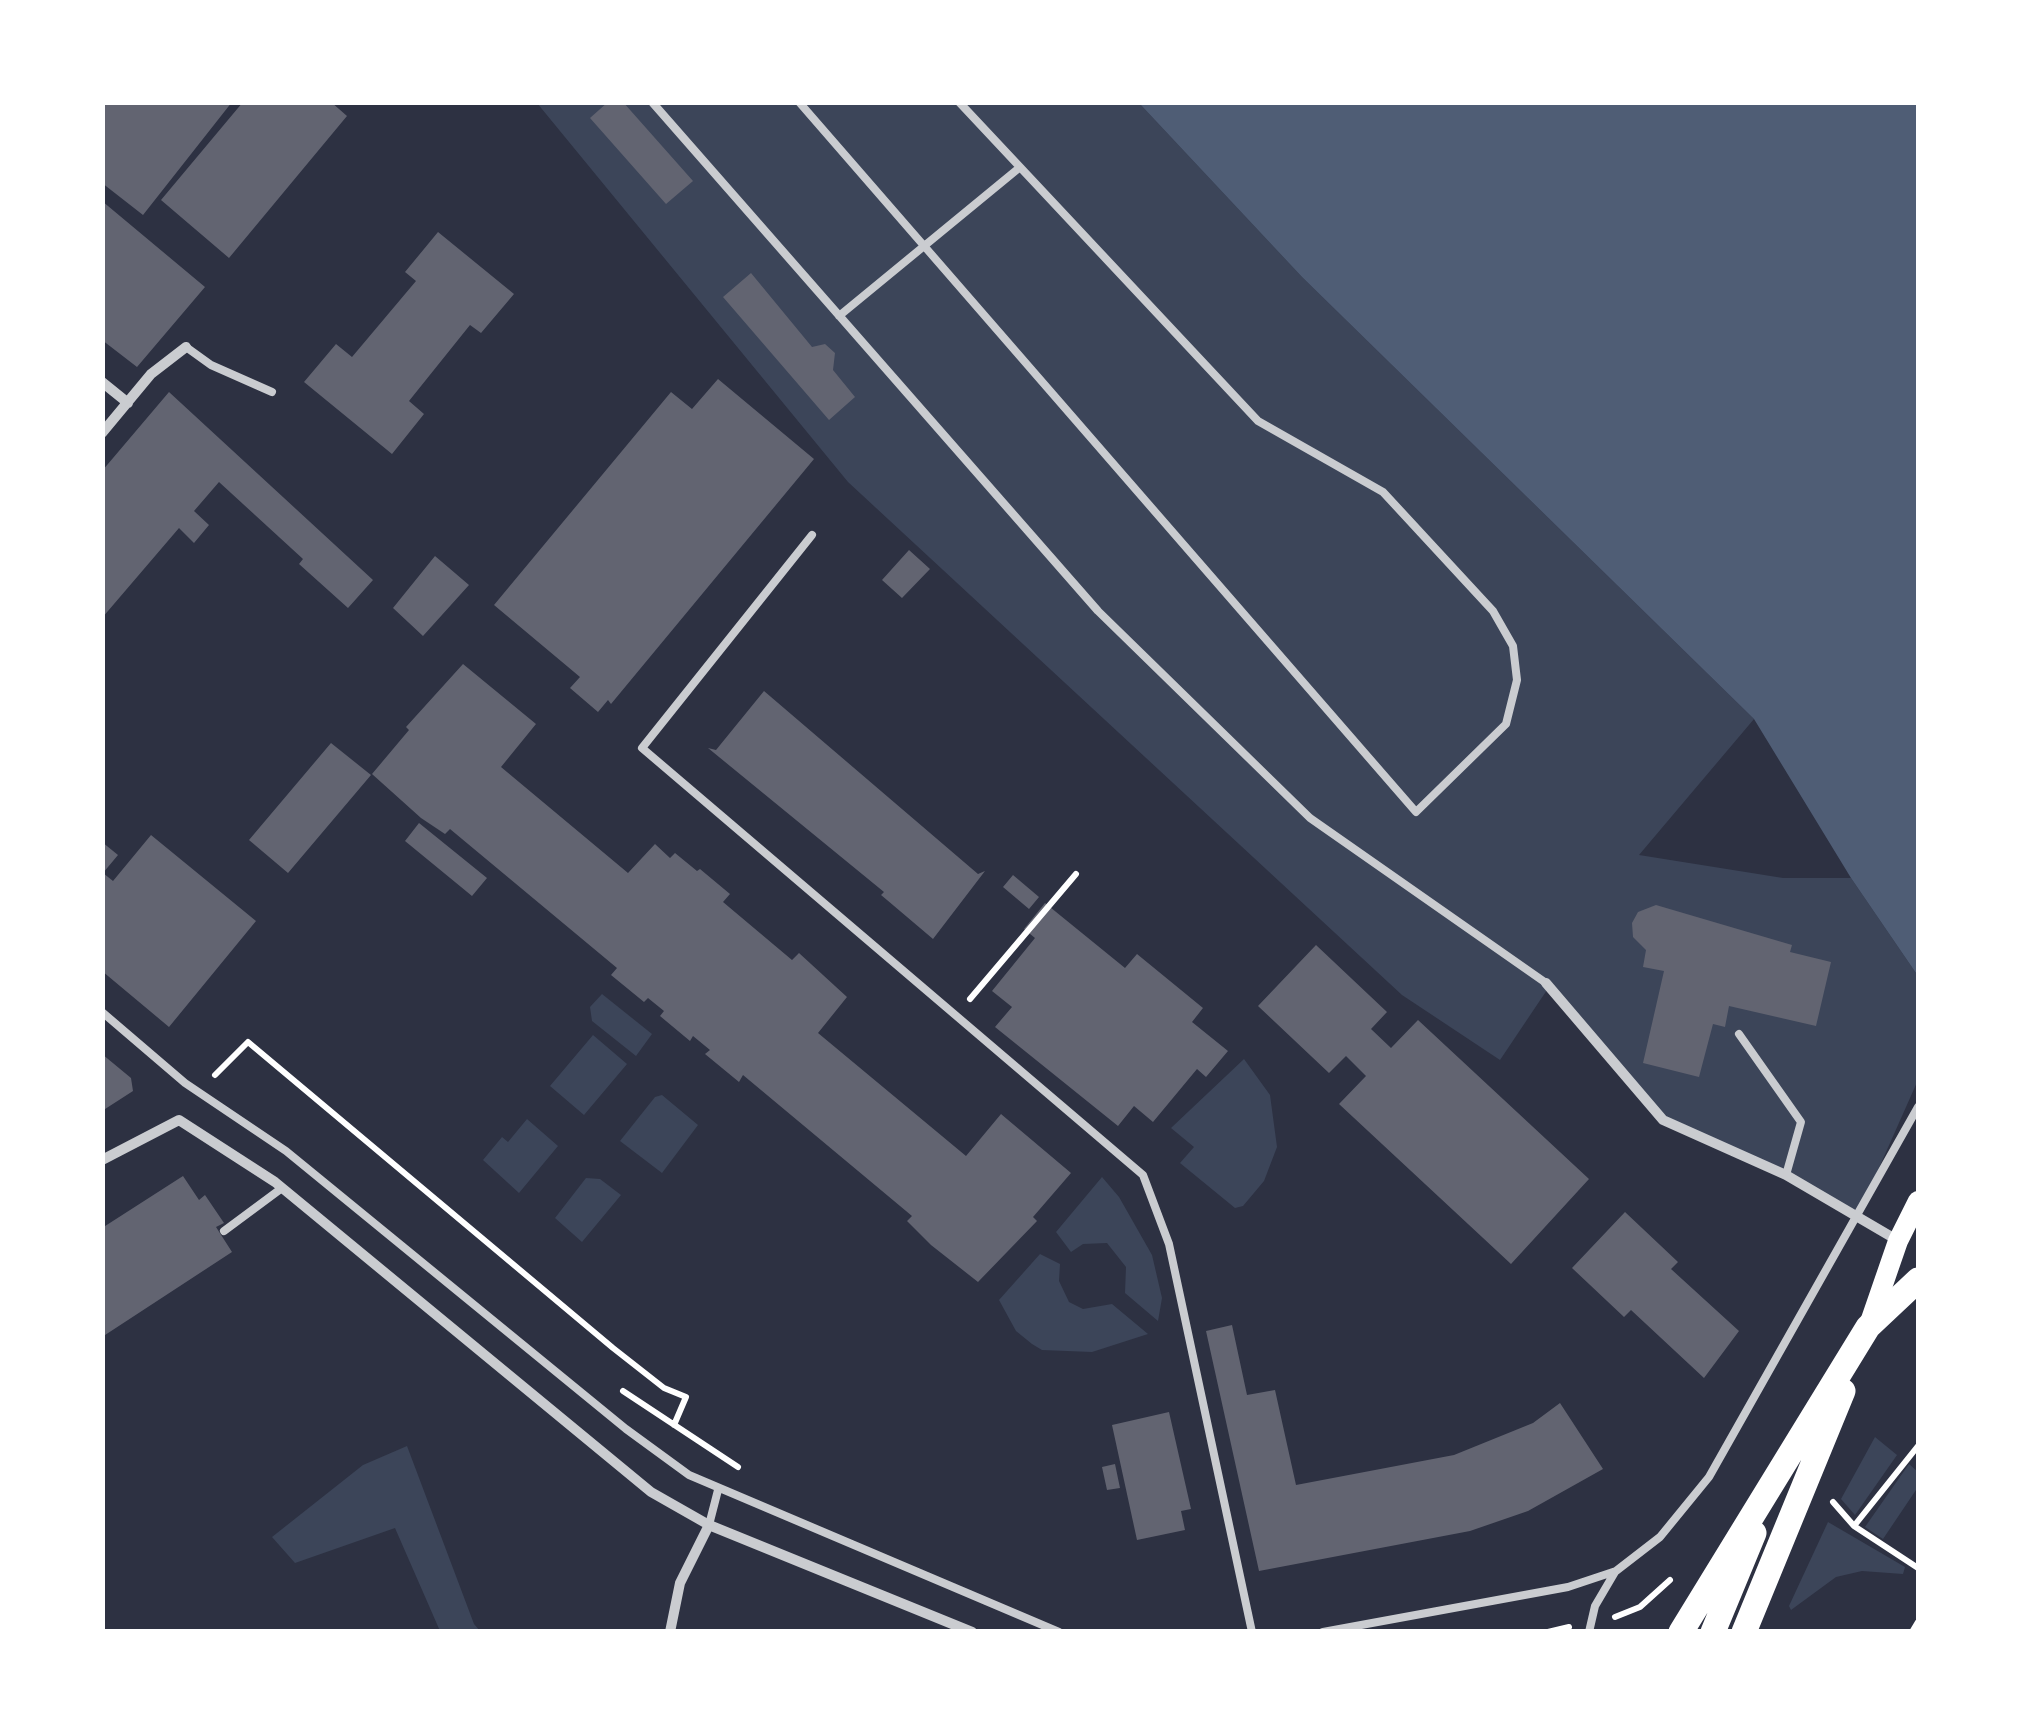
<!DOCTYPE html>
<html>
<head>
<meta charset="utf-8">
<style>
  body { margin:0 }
  #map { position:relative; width:2021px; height:1734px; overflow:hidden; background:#2d3142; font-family:"Alegreya Sans",sans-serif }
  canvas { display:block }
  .frame { position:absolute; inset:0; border:105px solid #fff; pointer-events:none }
</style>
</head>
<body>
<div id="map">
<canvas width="2021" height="1734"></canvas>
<div class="frame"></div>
</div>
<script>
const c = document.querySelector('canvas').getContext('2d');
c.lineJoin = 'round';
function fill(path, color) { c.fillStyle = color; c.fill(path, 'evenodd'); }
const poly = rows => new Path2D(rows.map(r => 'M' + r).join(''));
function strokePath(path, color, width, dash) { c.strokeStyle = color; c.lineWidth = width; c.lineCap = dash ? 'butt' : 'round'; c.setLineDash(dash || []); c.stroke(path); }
fill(poly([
  [537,103,1139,103,1302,277,1754,719,1639,855,1783,878,1851,878,1918,976,1918,1080,1858,1215,1663,1120,1549,987,1500,1060,1402,995,848,482],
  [602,994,652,1034,636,1056,592,1021,590,1007],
  [593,1035,627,1064,584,1115,550,1086],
  [1244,1059,1270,1095,1277,1147,1264,1181,1243,1206,1235,1208,1180,1163,1194,1147,1171,1128],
  [662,1095,698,1125,662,1173,620,1141,655,1097],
  [527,1119,558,1146,519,1193,483,1160,502,1137,508,1142],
  [1102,1177,1119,1197,1152,1255,1162,1298,1158,1321,1125,1293,1126,1267,1107,1243,1083,1244,1071,1252,1056,1232],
  [586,1178,600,1179,621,1195,582,1242,555,1218],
  [1040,1254,1060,1264,1059,1281,1069,1302,1083,1309,1112,1304,1148,1334,1092,1352,1042,1350,1032,1344,1016,1331,999,1300],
  [1875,1437,1897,1455,1855,1515,1841,1499],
  [407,1446,474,1624,480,1631,440,1631,395,1528,295,1563,272,1537,363,1465],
  [1909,1464,1918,1472,1918,1487,1883,1539,1865,1527],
  [1828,1522,1905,1567,1903,1574,1862,1571,1836,1577,1791,1610,1789,1606]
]), '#3c4559');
fill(poly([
  [1139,103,1918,103,1918,976,1851,878,1754,719,1302,277]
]), '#4f5d75');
fill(poly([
  [102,102,232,102,143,215,102,183],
  [243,102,331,102,347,116,229,258,161,200],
  [608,102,623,102,693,181,666,204,590,118],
  [102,201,205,287,137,367,102,340],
  [438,232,514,294,481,333,470,325,409,401,424,414,392,454,304,382,336,344,352,357,416,281,405,272],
  [751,273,812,347,825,344,835,353,833,370,855,397,829,420,723,297],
  [718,379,814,459,611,704,608,700,598,712,570,688,580,677,494,605,671,392,692,409],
  [169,392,373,580,348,608,299,564,303,559,219,482,194,511,209,525,194,543,179,528,102,618,102,471],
  [909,550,930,569,902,598,882,580],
  [435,556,469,585,423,636,393,608],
  [463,664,536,724,501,767,628,873,655,844,670,858,675,853,697,871,700,869,730,894,723,902,792,960,799,953,847,997,818,1033,966,1156,1001,1114,1071,1173,1033,1217,1037,1221,978,1282,931,1245,907,1221,912,1216,743,1075,739,1082,705,1054,710,1050,693,1036,690,1041,660,1016,664,1011,648,998,644,1002,611,975,617,968,450,829,445,834,421,818,372,774,409,730,406,727],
  [764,691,978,874,985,871,933,939,887,900,881,895,884,892,708,748,716,750],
  [331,743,371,775,288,873,249,840],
  [419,823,487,878,472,896,405,841],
  [151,835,256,921,169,1027,102,971,102,842,118,855,103,873,113,881],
  [1013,875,1039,897,1029,909,1003,887],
  [1045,903,1125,968,1137,954,1203,1008,1192,1022,1228,1051,1206,1077,1197,1069,1153,1122,1134,1106,1118,1126,995,1027,1012,1007,992,991,1035,938,1024,929],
  [1656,905,1792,945,1790,952,1831,962,1816,1026,1729,1006,1725,1027,1713,1024,1699,1077,1643,1063,1664,971,1643,967,1646,950,1633,937,1632,923,1638,912],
  [1316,945,1387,1012,1371,1029,1391,1048,1418,1020,1589,1179,1511,1264,1339,1104,1366,1076,1346,1056,1329,1073,1258,1006],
  [102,1054,131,1078,133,1091,102,1111],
  [183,1176,199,1200,205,1195,224,1223,216,1227,232,1252,102,1337,102,1228],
  [1625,1212,1678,1262,1671,1269,1739,1331,1704,1378,1631,1310,1624,1317,1572,1268],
  [1232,1325,1247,1395,1275,1390,1296,1485,1454,1455,1533,1423,1560,1403,1603,1469,1528,1511,1470,1531,1259,1571,1206,1331],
  [1169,1412,1191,1509,1181,1511,1185,1530,1137,1540,1112,1425],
  [1115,1464,1120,1488,1107,1490,1102,1467]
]), '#626471');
strokePath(poly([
  [970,999,1076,874],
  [215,1075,248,1042,613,1348,664,1388,686,1397,674,1425],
  [623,1391,738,1467],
  [1833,1502,1854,1526,1918,1568],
  [1854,1526,1918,1446],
  [1615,1617,1640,1607,1670,1580],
  [1548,1632,1569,1627],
  [1912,1632,1918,1622]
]), '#fff', 6);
strokePath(poly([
  [652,102,1098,611,1310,818,1546,983],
  [799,102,1416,812,1506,724,1517,680,1513,646,1493,611,1383,492,1258,421,959,102],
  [839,316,1019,168],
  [186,347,211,365,272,392],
  [812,535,642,748,1143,1175,1169,1244,1252,1632],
  [102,1012,185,1083,286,1151,626,1429,689,1475,1059,1632],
  [1739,1034,1801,1122,1786,1175],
  [224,1231,282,1188],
  [709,1525,718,1490],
  [1323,1632,1568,1587,1616,1571,1660,1537,1709,1477,1918,1107],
  [1589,1632,1595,1606,1615,1572]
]), '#caccd0', 8);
strokePath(poly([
  [102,382,128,403],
  [102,433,151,374,186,347],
  [1546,983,1663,1120,1786,1175,1897,1240],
  [102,1160,179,1120,275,1182,651,1492,709,1525,972,1632],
  [670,1632,680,1583,709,1525]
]), '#caccd0', 10);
strokePath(poly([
  [1869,1325,1898,1241,1918,1201]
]), '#fff', 20);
strokePath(poly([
  [1681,1632,1868,1327,1918,1280],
  [1713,1632,1754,1533],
  [1744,1632,1843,1391]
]), '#fff', 25);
</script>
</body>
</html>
